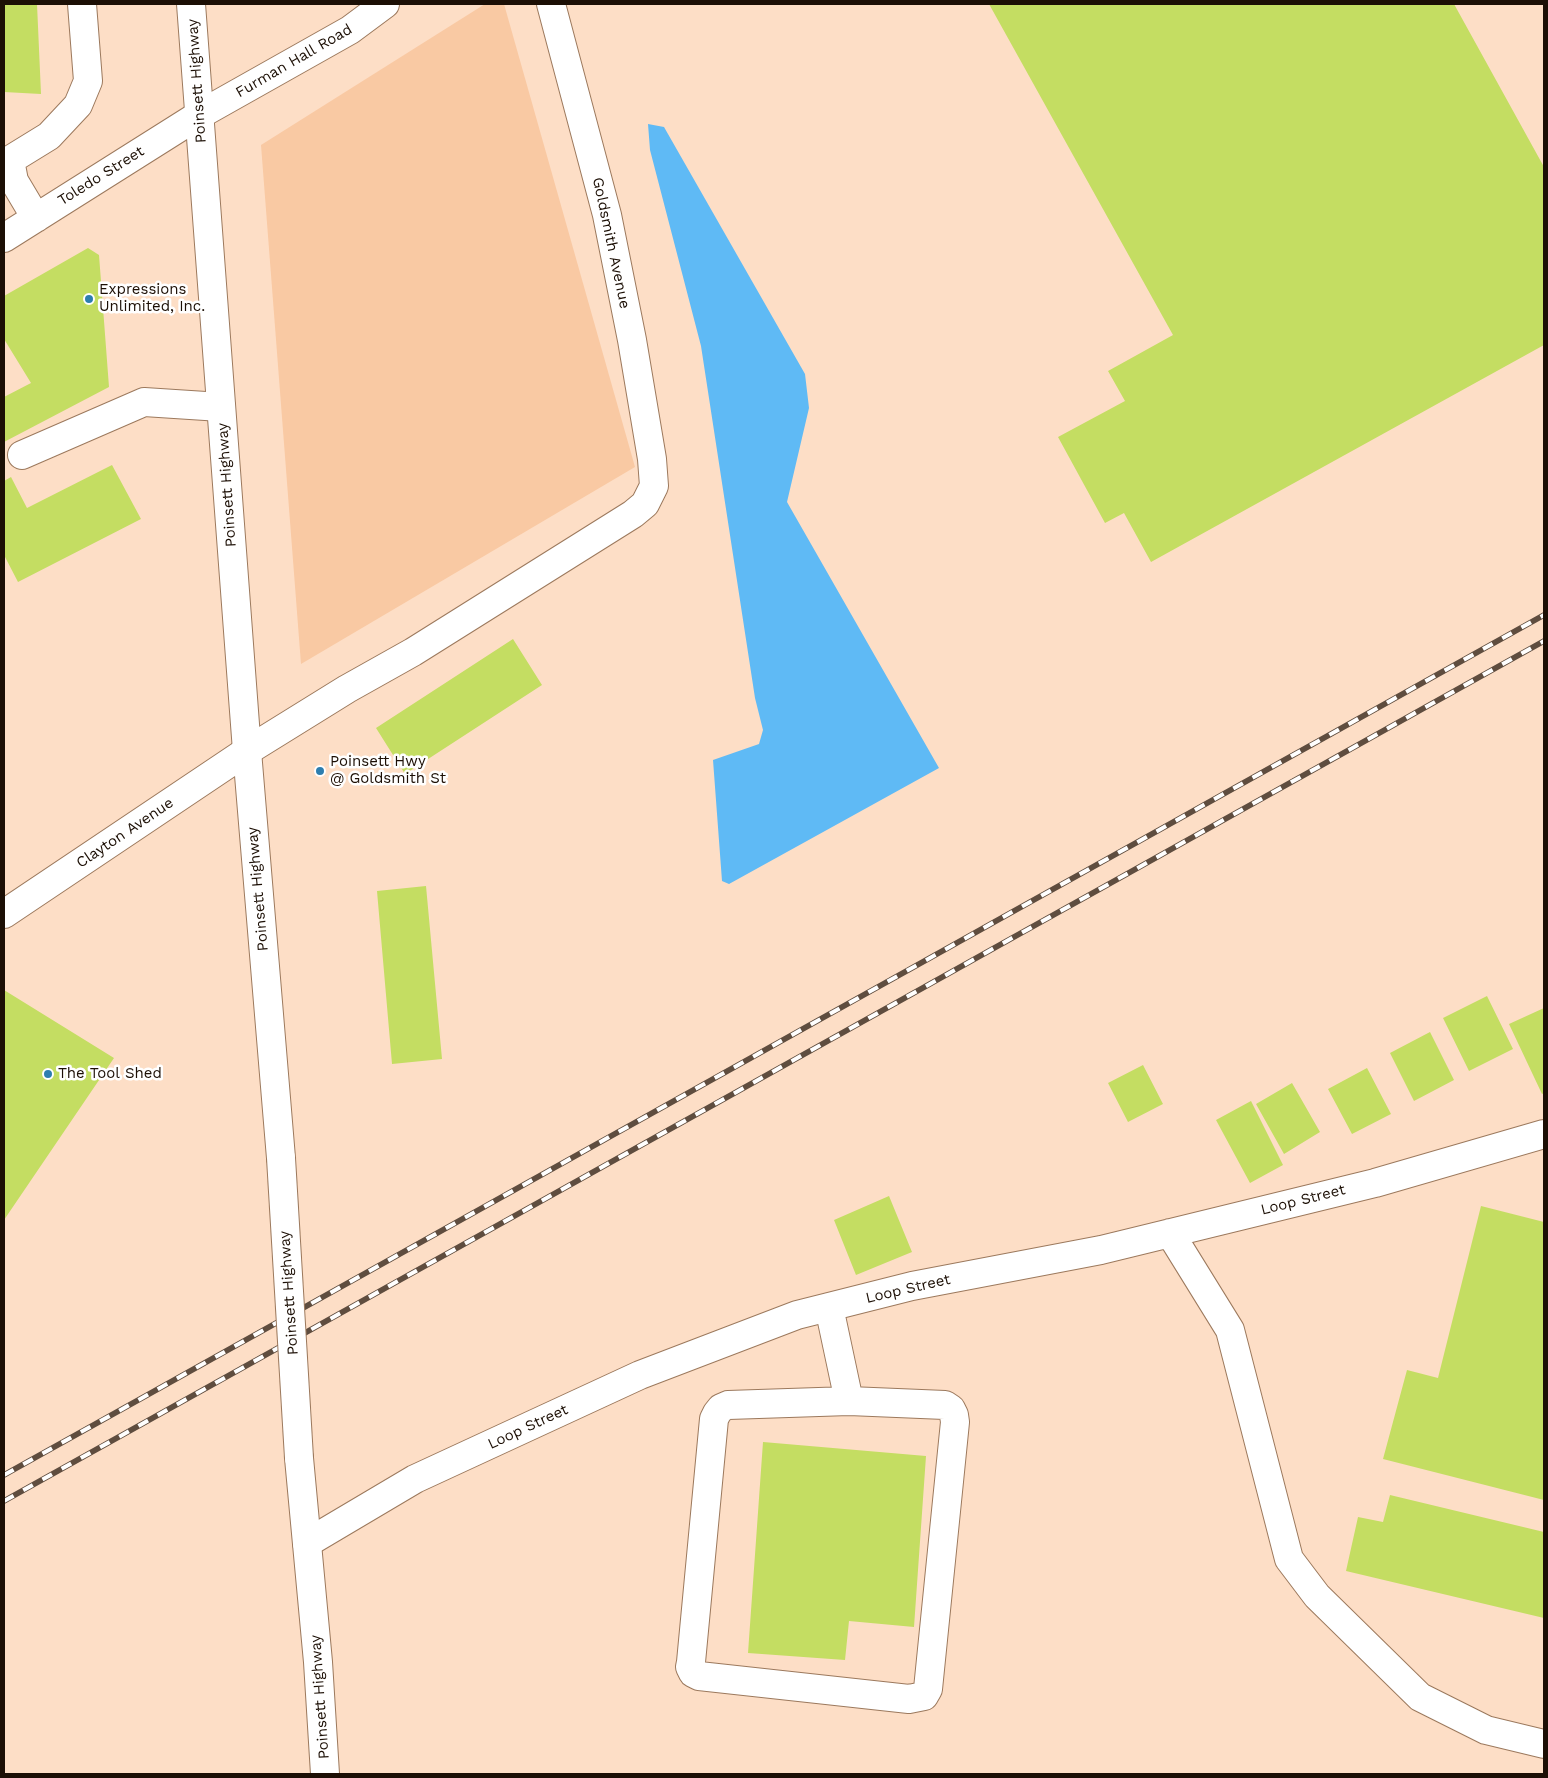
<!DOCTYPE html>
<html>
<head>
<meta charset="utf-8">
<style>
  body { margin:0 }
  #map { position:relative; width:1548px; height:1778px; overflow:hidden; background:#fddec6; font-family:"Work Sans",sans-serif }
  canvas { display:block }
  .frame { position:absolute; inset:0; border:5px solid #1c0f05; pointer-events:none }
</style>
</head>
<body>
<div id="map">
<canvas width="1548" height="1778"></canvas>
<div class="frame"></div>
</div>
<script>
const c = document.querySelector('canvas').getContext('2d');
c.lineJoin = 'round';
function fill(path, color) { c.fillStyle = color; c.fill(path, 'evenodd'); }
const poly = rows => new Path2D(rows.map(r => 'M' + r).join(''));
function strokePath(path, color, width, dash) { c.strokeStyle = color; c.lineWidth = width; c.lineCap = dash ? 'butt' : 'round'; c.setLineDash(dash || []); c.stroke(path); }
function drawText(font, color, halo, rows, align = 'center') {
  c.font = font + ' "Work Sans",sans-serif'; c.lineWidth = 5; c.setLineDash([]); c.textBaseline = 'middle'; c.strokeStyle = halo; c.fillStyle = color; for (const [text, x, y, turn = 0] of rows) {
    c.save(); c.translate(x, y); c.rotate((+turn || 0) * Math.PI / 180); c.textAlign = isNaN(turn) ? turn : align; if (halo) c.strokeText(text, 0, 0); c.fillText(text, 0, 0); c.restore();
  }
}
fill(poly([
  [485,4,504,4,635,467,301,664,261,145]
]), '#f9c9a3');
fill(poly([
  [648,124,664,127,805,374,809,408,787,502,939,768,729,884,722,881,713,760,759,744,763,730,755,698,701,346,650,150]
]), '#5fbaf5');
fill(poly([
  [4,4,37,4,41,94,4,92],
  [989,4,1454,4,1544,167,1544,345,1151,562,1124,513,1105,523,1058,437,1125,401,1108,371,1173,335],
  [88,248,99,255,109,387,4,442,4,397,31,383,4,339,4,296],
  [112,465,141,519,18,582,4,555,4,481,11,477,27,508],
  [513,639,542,685,405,774,376,728],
  [426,886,442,1059,392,1064,377,891],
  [4,990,114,1058,4,1220],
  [1487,996,1513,1049,1469,1071,1443,1018],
  [1544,1008,1544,1093,1542,1094,1509,1024],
  [1430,1032,1454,1080,1414,1101,1390,1053],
  [1143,1065,1163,1104,1128,1122,1108,1083],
  [1367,1068,1391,1114,1352,1134,1328,1089],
  [1292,1083,1320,1132,1284,1154,1256,1104],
  [1251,1101,1283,1165,1250,1183,1216,1120],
  [889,1196,912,1252,856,1275,834,1220],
  [1481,1206,1544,1222,1544,1500,1383,1459,1407,1370,1438,1378],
  [763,1442,926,1456,914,1627,849,1621,845,1660,748,1653],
  [1390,1495,1544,1532,1544,1618,1346,1571,1358,1517,1383,1522]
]), '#c4dd62');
const minor = poly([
  [36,218,14,181,10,160,49,136,78,105,88,81,82,4],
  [4,238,199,115,350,30,385,4],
  [22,455,144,402,221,407],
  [4,914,247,751,347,689,413,652,633,514,645,504,654,486,652,459,632,340,607,215,551,4],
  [1170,1233,1230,1330,1289,1559,1317,1596,1420,1697,1486,1730,1544,1744],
  [829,1307,849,1401,945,1405,951,1409,954,1415,955,1422,928,1689,924,1696,909,1699,699,1676,693,1673,690,1667,691,1662,714,1419,717,1413,721,1408,728,1405,849,1401],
  [307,1543,415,1479,640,1375,797,1315,912,1286,1101,1250,1375,1183,1544,1134]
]);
const highway = poly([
  [191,4,247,751,281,1158],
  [299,1458,318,1662,325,1774]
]);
strokePath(minor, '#9c795d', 30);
strokePath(highway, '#9c795d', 30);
strokePath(minor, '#fff', 28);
strokePath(highway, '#fff', 28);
const rail = poly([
  [4,1475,1544,615],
  [4,1501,1544,641]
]);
strokePath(rail, '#5f4d3f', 5.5);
strokePath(rail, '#fff', 4, [11]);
const highwayBridge = poly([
  [281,1158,299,1458]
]);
strokePath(highwayBridge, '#9c795d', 30, []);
strokePath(highwayBridge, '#fff', 28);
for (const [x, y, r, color] of [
  [89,299,5,"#2d7eaf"],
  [320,771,5,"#2d7eaf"],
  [48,1074,5,"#2d7eaf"]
]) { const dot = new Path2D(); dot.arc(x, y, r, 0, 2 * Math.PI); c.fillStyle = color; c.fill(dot); strokePath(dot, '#fff', 2); }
drawText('15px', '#1c0f05', '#fff', [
  ["Furman Hall Road",294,61,-30],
  ["Poinsett Highway",197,81,-94],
  ["Toledo Street",101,176,-32],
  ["Goldsmith Avenue",611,243,78],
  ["Poinsett Highway",227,485,-94],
  ["Clayton Avenue",125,833,-34],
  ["Poinsett Highway",258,889,-95],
  ["Loop Street",1303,1200,-14],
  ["Loop Street",908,1289,-13],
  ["Poinsett Highway",289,1293,-94],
  ["Loop Street",528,1427,-25],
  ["Poinsett Highway",320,1697,-94]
]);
drawText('15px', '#1c0f05', '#fff', [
  ["Expressions",99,290],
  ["Unlimited, Inc.",99,307],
  ["Poinsett Hwy",330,762],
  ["@ Goldsmith St",330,779],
  ["The Tool Shed",58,1074]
], 'left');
</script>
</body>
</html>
